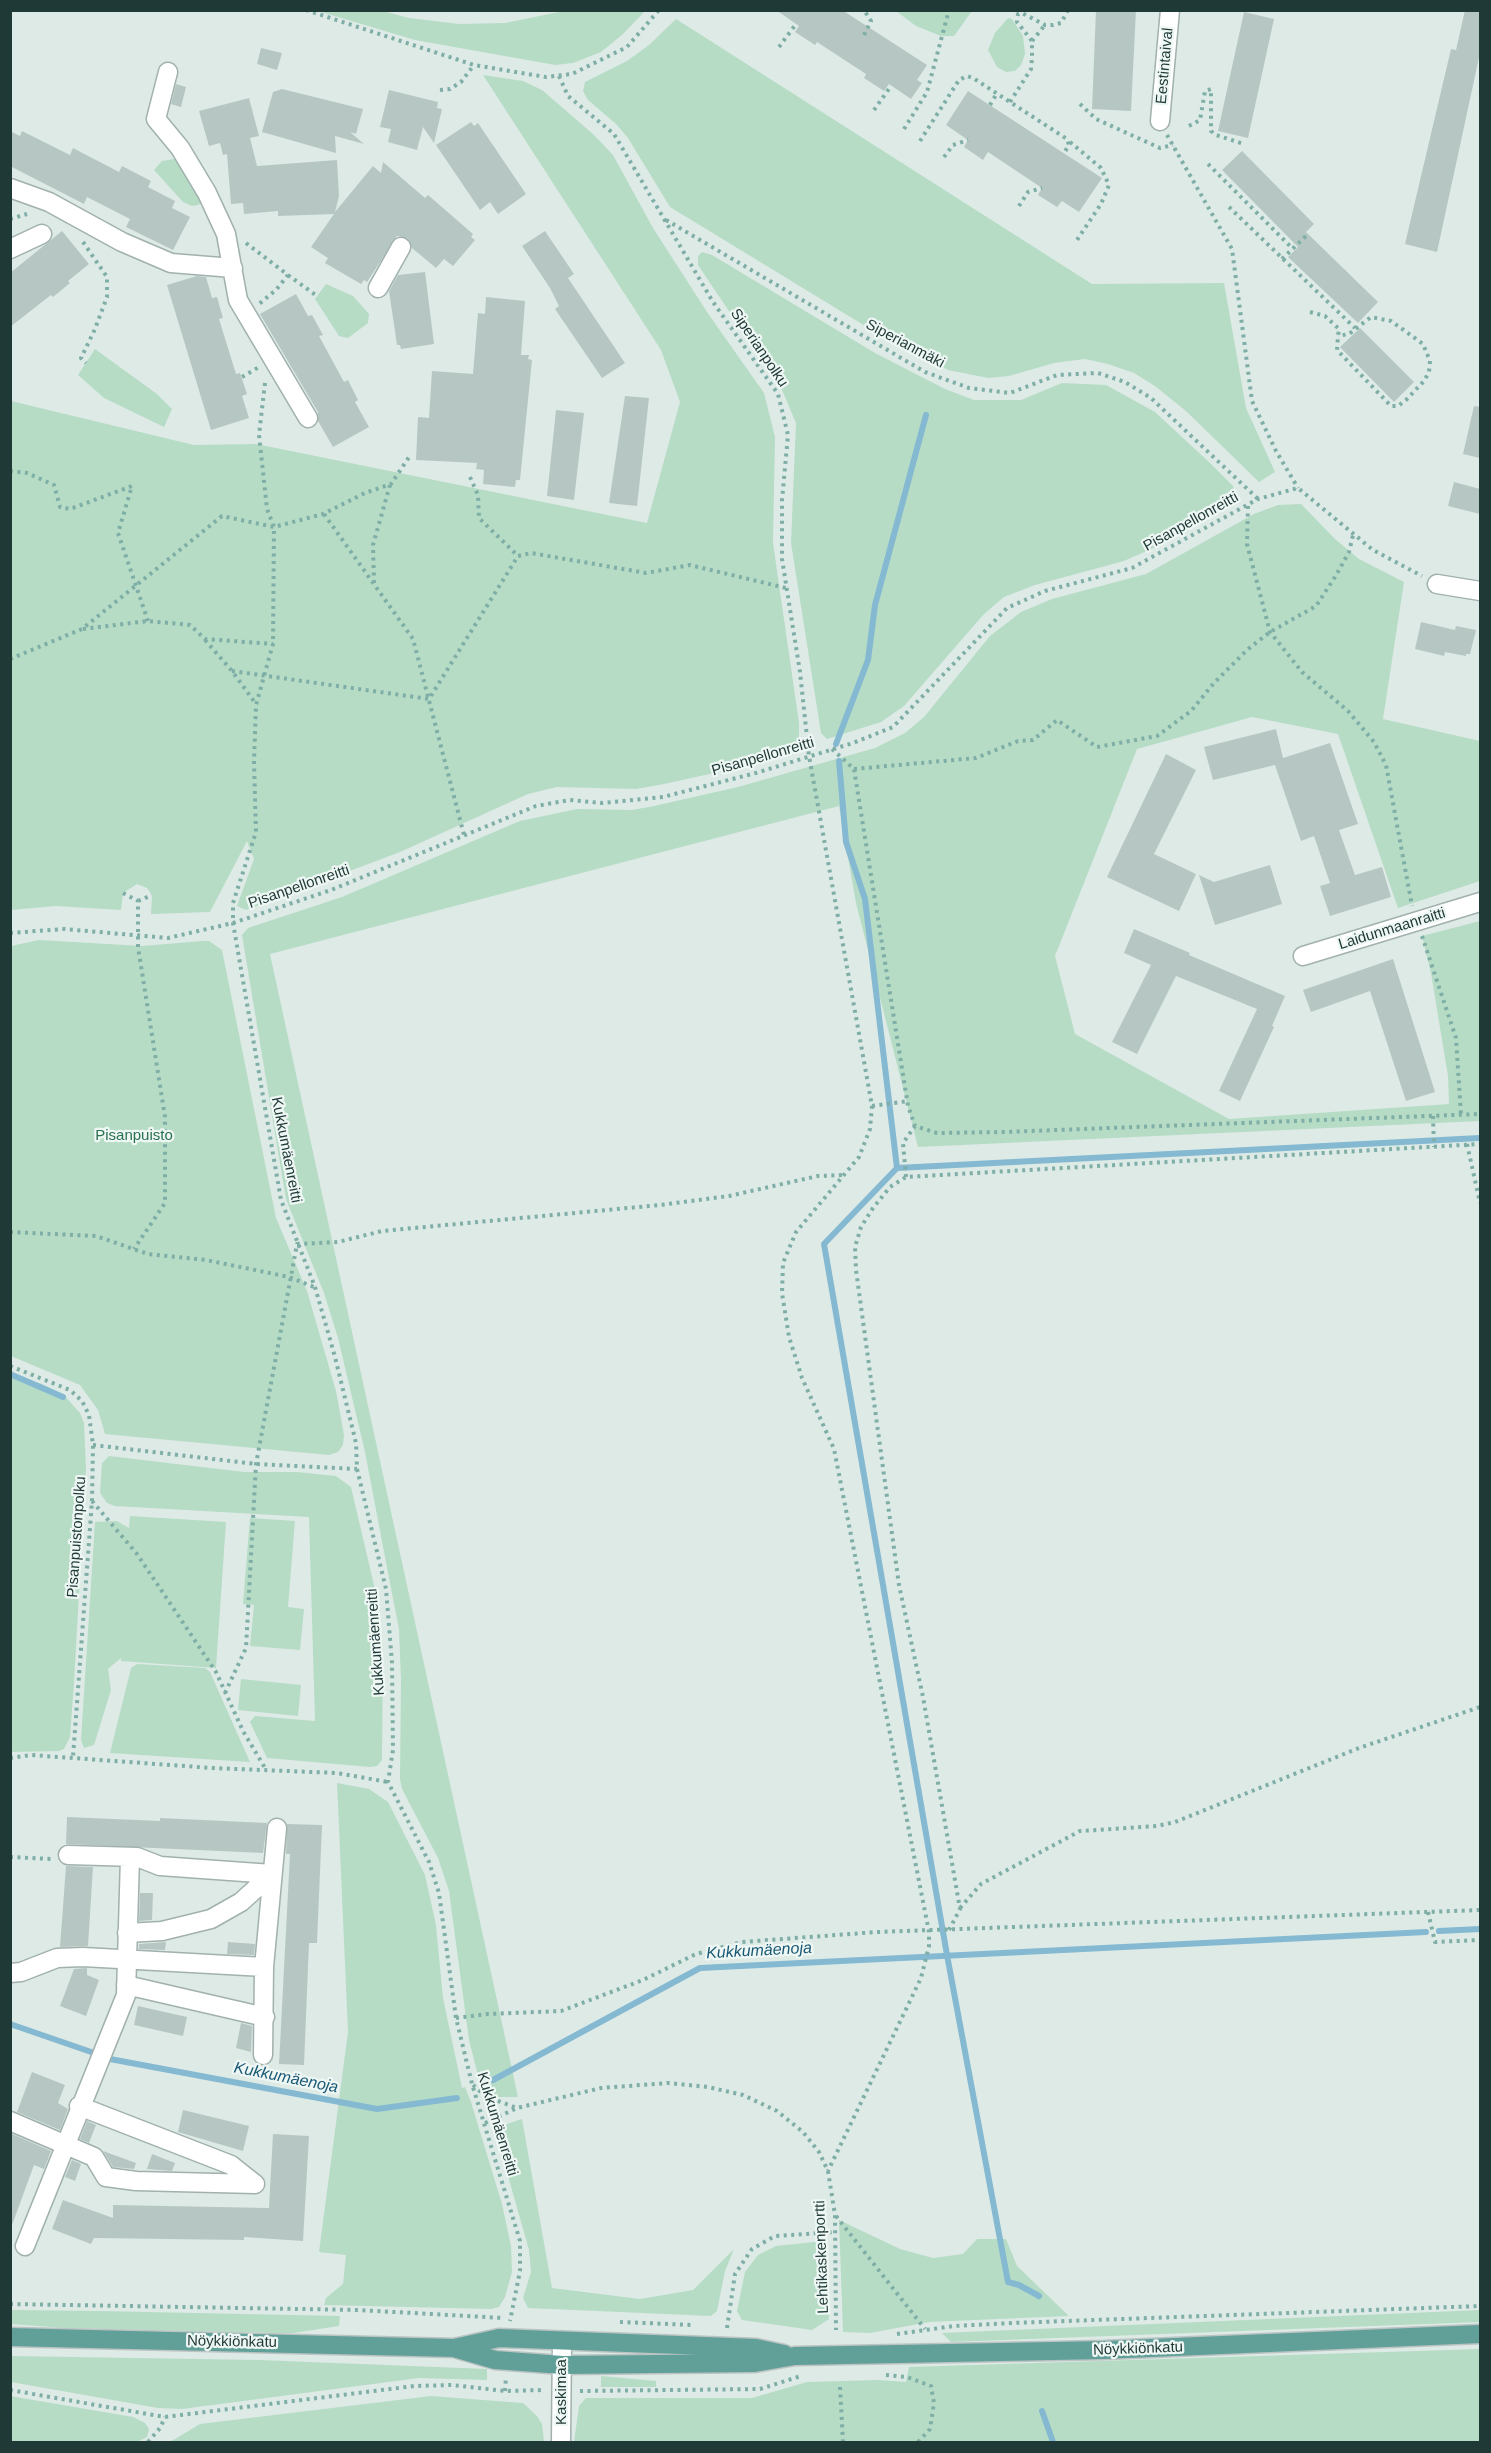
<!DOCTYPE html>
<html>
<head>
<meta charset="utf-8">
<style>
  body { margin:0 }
  #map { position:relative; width:1491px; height:2453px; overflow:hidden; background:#deeae6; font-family:Helvetica,sans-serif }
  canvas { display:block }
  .frame { position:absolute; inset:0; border:12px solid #1f3936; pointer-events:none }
</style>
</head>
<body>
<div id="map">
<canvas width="1491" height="2453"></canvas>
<div class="frame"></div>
</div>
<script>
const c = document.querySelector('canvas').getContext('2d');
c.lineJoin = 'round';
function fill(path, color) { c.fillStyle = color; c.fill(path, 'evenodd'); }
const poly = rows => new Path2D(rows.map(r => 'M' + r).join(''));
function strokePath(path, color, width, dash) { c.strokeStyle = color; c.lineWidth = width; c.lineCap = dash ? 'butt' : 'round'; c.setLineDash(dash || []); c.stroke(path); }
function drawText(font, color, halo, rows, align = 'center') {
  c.font = font + ' Helvetica,sans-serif'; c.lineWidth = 4.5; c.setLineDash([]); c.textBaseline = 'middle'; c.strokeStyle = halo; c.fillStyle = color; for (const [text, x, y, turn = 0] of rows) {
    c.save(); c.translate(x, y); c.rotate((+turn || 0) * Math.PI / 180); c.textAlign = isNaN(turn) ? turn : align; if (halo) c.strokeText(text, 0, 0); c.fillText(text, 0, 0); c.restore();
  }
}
fill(poly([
  [318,11,383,11,409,18,459,24,505,23,564,11,645,11,623,34,601,52,573,63,555,65,415,40],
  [896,11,972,11,954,36,941,36,916,26],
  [1008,18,1012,19,1023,36,1025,54,1021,65,1015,71,1006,72,997,67,988,50,995,33],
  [676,19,1092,284,1224,283,1246,408,1275,472,1259,482,1187,412,1155,386,1134,373,1108,364,1085,359,1054,363,1009,376,988,378,948,370,875,332,670,207,628,138,616,124,588,100,583,91,585,82,627,61,649,45],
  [483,75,523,81,542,90,593,134,613,155,653,228,707,312,764,393,775,437,773,543,799,723,799,738,796,746,778,759,664,784,636,789,557,787,528,794,400,852,246,910,237,906,254,859,247,841,210,912,151,914,152,895,147,888,137,884,123,893,121,910,56,906,11,910,11,401,194,445,256,444,647,523,680,402,661,350],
  [180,158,204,201,198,205,192,206,183,202,154,170,162,161],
  [702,252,712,255,875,353,945,389,974,400,1021,400,1062,383,1106,385,1155,412,1210,463,1233,486,1236,495,1234,501,1160,545,1124,561,1035,585,1004,597,984,614,904,706,881,722,827,739,821,733,791,543,796,423,782,390,698,265,698,256],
  [326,284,353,296,369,314,368,323,348,338,339,336,315,299],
  [95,349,157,394,172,409,164,427,104,398,78,375],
  [1301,504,1335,539,1359,559,1404,582,1383,719,1480,741,1480,881,1398,908,1338,734,1252,717,1137,749,1055,956,1075,1034,1229,1119,1449,1104,1448,1076,1431,973,1422,936,1480,921,1480,1121,918,1147,856,903,839,806,270,954,518,2097,496,2097,483,2088,480,2083,469,2040,449,1891,438,1858,402,1789,400,1779,401,1680,399,1629,389,1578,365,1452,338,1338,324,1293,286,1199,242,935,248,928,342,897,520,821,577,809,632,810,654,806,738,787,875,748,905,733,924,717,990,636,1021,612,1052,599,1146,574,1254,514,1278,505],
  [39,940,142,946,203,941,209,941,222,950,276,1218,307,1291,336,1391,344,1435,343,1445,338,1452,329,1455,105,1434,98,1410,80,1385,11,1356,11,946],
  [10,1375,42,1384,64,1395,80,1413,84,1423,86,1468,74,1683,70,1737,64,1749,59,1751,11,1752],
  [109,1456,244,1472,297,1472,336,1476,351,1487,377,1598,383,1649,382,1760,377,1766,370,1767,267,1758,250,1722,255,1716,315,1721,309,1517,115,1506,107,1503,100,1493,102,1463],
  [130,1516,226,1522,216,1668,121,1661,121,1658,108,1669,111,1690,94,1745,84,1748,81,1740,95,1522,117,1521,129,1528],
  [250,1518,295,1521,288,1607,304,1609,300,1650,250,1646,254,1605,243,1604],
  [137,1664,205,1668,210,1672,250,1762,110,1753,131,1668],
  [241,1679,301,1685,298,1716,238,1710],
  [337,1783,369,1789,388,1802,425,1875,436,1925,443,1998,462,2088,465,2087,471,2102,502,2204,511,2246,512,2272,505,2297,499,2307,491,2309,324,2305,326,2298,343,2284,346,2255,319,2252,348,2032],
  [522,2119,552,2288,640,2299,693,2290,734,2249,725,2271,717,2311,711,2316,528,2308,523,2298,531,2272,529,2250,497,2137,504,2125],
  [839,2220,900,2249,933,2258,963,2254,977,2239,1006,2239,1017,2266,1069,2316,929,2322,870,2333,843,2332],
  [824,2241,829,2319,812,2330,742,2320,737,2311,745,2272,758,2255,776,2246],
  [10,2310,99,2311,340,2316,339,2326,293,2333,274,2333,64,2328,11,2324],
  [1480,2310,1480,2322,951,2342,942,2333],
  [1480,2349,1480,2442,574,2442,579,2406,586,2398,752,2398,807,2382,878,2380,906,2382,909,2367],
  [11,2356,259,2360,487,2369,487,2380,419,2378,182,2409,158,2408,11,2382],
  [601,2376,656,2381,656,2387,601,2387],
  [10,2396,133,2417,145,2423,149,2429,147,2437,137,2442,11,2442],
  [431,2396,523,2403,537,2416,542,2424,544,2442,170,2442,200,2424]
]), '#b6dcc6');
strokePath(poly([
  [836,744,868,660,875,605,926,415],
  [839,761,846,842,865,899,897,1168],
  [10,1374,63,1397],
  [1439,1931,1480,1929],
  [10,2024,97,2054],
  [110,2059,377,2109,457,2098],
  [493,2080,700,1968,1426,1932],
  [1039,2296,1019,2285,1008,2282,947,1955,824,1244,897,1168,1480,1138],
  [1042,2411,1053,2442]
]), '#84b9d1', 6);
fill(poly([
  [776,10,842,10,927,65,917,80,922,83,911,99,889,84,884,91,864,78,866,74,817,42,815,45,795,32,799,26],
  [1096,10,1136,10,1131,111,1092,109],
  [1465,10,1480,10,1480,53,1437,252,1405,244,1451,49,1456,50],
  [1244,12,1274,19,1248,138,1218,131],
  [261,48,282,53,277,70,257,64],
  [176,84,186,87,181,107,171,104],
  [282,89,363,109,356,134,350,132,364,144,335,136,336,153,262,132,273,92],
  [389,90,438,102,437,108,442,109,434,143,423,127,417,150,388,142,391,129,380,127],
  [968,91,1102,178,1079,212,1062,201,1057,207,1038,195,1042,188,988,152,983,160,964,147,968,140,946,125],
  [249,98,259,136,250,138,257,166,337,160,339,196,335,212,373,166,381,173,383,162,425,198,428,195,473,234,471,237,475,240,453,266,444,259,436,268,412,248,407,238,397,236,367,282,364,280,361,284,325,263,328,258,311,247,334,214,278,216,278,211,244,214,243,203,231,204,227,154,223,155,220,143,209,146,199,111],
  [471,122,474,126,478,123,526,194,498,214,490,202,480,210,436,145],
  [10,131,20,136,22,131,70,155,73,148,119,172,122,166,151,181,148,187,175,201,172,208,190,217,173,250,126,227,130,219,87,197,84,204,10,166],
  [1242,151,1314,224,1306,232,1378,302,1358,323,1288,257,1298,247,1222,170],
  [62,231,89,264,68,281,70,283,53,297,51,295,10,327,10,273],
  [545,231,574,274,568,278,625,363,602,378,555,309,559,306,550,288,522,246],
  [425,272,434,344,401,349,400,345,397,345,389,291,398,275],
  [197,276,206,277,212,298,217,297,223,318,219,319,236,374,240,373,247,394,242,396,249,418,211,430,167,285],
  [296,294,308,316,312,315,323,335,319,336,344,382,348,380,358,400,355,402,369,427,333,447,318,421,318,412,260,314],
  [486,297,525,301,521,355,529,355,528,359,532,360,520,480,516,480,515,487,483,484,484,470,476,469,477,463,416,460,418,417,429,418,432,371,473,374,478,313,485,314],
  [1360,328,1414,382,1394,402,1340,347],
  [625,396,649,398,637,506,609,503],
  [1474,406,1480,407,1480,458,1463,454],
  [556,410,584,413,574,500,547,496],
  [1454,482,1480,489,1480,514,1448,506],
  [1421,622,1455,630,1456,626,1476,630,1470,654,1466,654,1466,656,1445,652,1444,656,1415,649],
  [1276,729,1283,758,1330,743,1358,824,1339,830,1355,875,1382,867,1391,897,1330,916,1320,886,1330,883,1314,836,1301,841,1275,765,1213,780,1204,747],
  [1166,754,1196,770,1154,854,1196,874,1179,911,1107,877],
  [1270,865,1282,904,1215,925,1199,875,1214,882],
  [1134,929,1190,953,1189,955,1285,996,1272,1026,1274,1027,1240,1101,1219,1091,1257,1009,1176,976,1137,1054,1112,1042,1151,965,1124,953],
  [1393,959,1435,1092,1406,1101,1370,991,1311,1012,1303,990],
  [67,1817,160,1821,160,1818,267,1823,263,1853,66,1844],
  [287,1824,322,1825,317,1943,309,1943,304,2065,279,2064,290,1854,286,1854],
  [66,1866,93,1867,88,1946,60,1947],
  [140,1893,153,1893,152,1920,139,1921],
  [166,1942,165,1950,139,1949,139,1944],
  [228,1942,255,1944,254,1955,227,1954],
  [87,1968,87,1975,99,1980,86,2016,60,2006,74,1969],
  [138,2006,187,2017,183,2036,134,2025],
  [241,2023,252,2026,251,2052,236,2048],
  [32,2072,65,2085,58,2103,68,2109,60,2130,17,2112],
  [183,2110,249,2126,243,2151,178,2132],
  [87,2121,96,2125,89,2143,80,2139],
  [10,2133,51,2151,44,2169,34,2165,12,2225],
  [273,2134,309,2136,303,2241,244,2237,244,2240,94,2238,91,2244,52,2229,63,2200,113,2218,113,2205,269,2208],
  [103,2151,136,2163,134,2169,113,2167],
  [152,2154,175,2163,172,2171,147,2169],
  [72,2160,81,2164,75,2181,65,2177]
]), '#b6c7c3');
const minor = poly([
  [168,72,156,119,180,148,207,193,226,234,238,300,308,418],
  [1160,121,1170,10],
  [10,188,49,202,122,242,171,263,233,268],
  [10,249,42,234],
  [378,288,401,247],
  [1437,584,1480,591],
  [1303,956,1480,902],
  [68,1855,137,1857,160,1866,272,1874],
  [127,1933,162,1931,211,1919,241,1902,272,1874],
  [10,1973,21,1972,57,1958,83,1957,264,1967],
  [126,1985,265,2017],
  [263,2055,264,1967,277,1828],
  [79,2106,231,2165,255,2184],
  [10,2121,94,2157,106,2177,136,2181,255,2184],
  [25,2246,126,1995,130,1857],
  [561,2442,562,2341]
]);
const major = poly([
  [10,2337,454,2348,499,2338,756,2348,784,2354],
  [454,2348,495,2360,562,2365,755,2363,795,2356,1104,2350,1480,2334]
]);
strokePath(minor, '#a1b1ae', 21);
strokePath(major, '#bcc4c3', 21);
strokePath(poly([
  [306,10,474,65,546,77,572,74,627,47,659,10],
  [864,35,871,21,864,10],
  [1032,41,1045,25],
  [779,47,796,24],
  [559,76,568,96,614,134,713,302,778,394,788,435,782,500,782,559,800,672,809,756,872,1106,870,1129,859,1157,796,1232,783,1263,782,1293,789,1337,802,1378,834,1449,929,1932,929,1946,921,1978,828,2171],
  [440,90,450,89,461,82,474,65],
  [1010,102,1031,69,1032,58,1032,41,1017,22,1018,14,1022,13,1045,25,1053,25,1061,23,1068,10],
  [1080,104,1096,119,1160,148,1173,145],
  [990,105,997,93],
  [874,110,891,86],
  [1189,126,1200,120,1205,91,1211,89,1211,131,1216,135,1244,144],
  [904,129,927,92,949,10],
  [1167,135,1232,249,1252,401,1276,451,1298,488],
  [920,141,959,80,967,76,973,78,1067,139,1069,145,1064,153],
  [1070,142,1101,168,1109,185,1101,204,1075,243],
  [944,157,953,145,968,140],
  [1208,164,1293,249],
  [1019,206,1028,192,1042,188],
  [1229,207,1355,328],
  [10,219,27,214],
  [666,220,925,372,969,388,1010,393,1057,375,1098,373,1125,382,1151,398,1258,499],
  [83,242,107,277,107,297,95,329,81,358,86,363],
  [246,243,288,275,276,290,259,304],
  [1282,259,1307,235],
  [288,275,317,296],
  [1310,312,1325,316,1339,329,1338,336,1337,350,1391,406,1398,406,1406,400,1424,381,1429,372,1430,361,1423,344,1391,321,1371,317,1349,334,1338,336],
  [242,377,259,367],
  [265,383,259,435,267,509,274,527,273,644,256,705,254,762,256,832,233,903,233,923,281,1200,315,1287,335,1357,356,1443,357,1469,386,1589,392,1663,393,1750,388,1782,429,1862,439,1893,456,2018,472,2084,520,2241,520,2271,510,2321],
  [10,471,27,473,54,485,60,507,70,509,132,486,118,533,148,621],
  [470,477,478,495,479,518,518,556],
  [1248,506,1247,544,1270,632,1302,672,1348,711,1374,742,1386,765,1412,906],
  [324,514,413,639,464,835],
  [374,583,373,545,390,485],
  [83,629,148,621,190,625,205,639,273,644],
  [205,640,232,671,256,704],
  [10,659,82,629,222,516,274,527,323,514,365,493,391,484,409,457],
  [232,671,429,699,518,556,531,553,646,573,690,565,786,588],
  [832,749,854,769,908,1106,915,1126,937,1133,1004,1132,1480,1114],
  [854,769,976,758,1018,741,1033,740,1057,720,1097,747,1157,736,1191,711,1214,683,1247,650,1270,632,1316,606,1335,577,1349,552,1353,535],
  [123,893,138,901,138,947,165,1117,165,1203,134,1249],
  [138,901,152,895],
  [10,933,64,929,168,938,233,923,331,890,536,806,570,800,602,803,663,797,756,773,853,743,893,727,1007,608,1045,591,1132,568,1258,499,1298,488,1373,550,1422,576],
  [1422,936,1456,1038,1461,1115],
  [872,1106,908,1101],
  [1433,1116,1434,1147],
  [1467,1144,1480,1203],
  [906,1177,903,1143,915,1126],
  [10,1232,96,1236,148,1254,206,1260,289,1277,314,1287],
  [10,1366,70,1390,82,1401,89,1415,93,1445,92,1501,73,1757],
  [93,1445,256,1464,357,1469],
  [92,1501,137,1554,216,1672,243,1731,265,1768],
  [225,1693,246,1648,256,1464,297,1244,338,1242,382,1231,660,1205,729,1196,818,1176,843,1175],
  [10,1758,31,1755,212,1768,337,1773,388,1782],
  [10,1857,51,1859],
  [960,1908,981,1884,1080,1831,1157,1826,1175,1822,1359,1748,1480,1707],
  [1428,1912,1435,1942,1480,1940],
  [949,1930,960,1909,923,1697,899,1585,856,1270,855,1247,861,1227,873,1208,890,1187,906,1177,1480,1144],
  [456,2018,488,2014,561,2011,643,1980,696,1954,742,1942,877,1932,1480,1910],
  [473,2085,485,2096,517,2108],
  [485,2123,517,2108,601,2088,668,2083,708,2087,743,2095,777,2111,803,2132,819,2152,828,2171,835,2215,836,2330],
  [836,2216,925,2329],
  [10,2304,358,2310,504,2318],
  [620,2322,693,2325],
  [727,2328,735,2274,752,2249,775,2236,834,2232],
  [897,2334,954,2326,1012,2323,1480,2306],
  [886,2375,907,2377,931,2386,934,2403,930,2429,918,2442],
  [840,2387,843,2442],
  [10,2390,165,2417,414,2386,452,2385,505,2391,545,2390],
  [505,2391,506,2377],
  [580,2391,760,2389,801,2376],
  [148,2442,160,2428,165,2417]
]), '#7eaea6', 4, [3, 4.5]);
strokePath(minor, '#fff', 18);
strokePath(major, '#61a099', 18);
drawText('15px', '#1f3936', '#eef7f4', [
  ["Eestintaival",1165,66,-85],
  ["Siperianmäki",905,344,28],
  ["Siperianpolku",759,348,56],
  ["Pisanpellonreitti",1191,522,-29],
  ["Pisanpellonreitti",763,757,-16],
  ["Pisanpellonreitti",299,887,-19],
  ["Laidunmaanraitti",1392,929,-17],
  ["Kukkumäenreitti",286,1150,79],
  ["Pisanpuistonpolku",77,1537,-86],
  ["Kukkumäenreitti",376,1642,-94],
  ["Kukkumäenreitti",497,2124,73],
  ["Lehtikaskenportti",822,2257,-92],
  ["Nöykkiönkatu",232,2342,1],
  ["Nöykkiönkatu",1138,2349,-2],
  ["Kaskimaa",562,2392,-90]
]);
drawText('15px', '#29704f', '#eef7f4', [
  ["Pisanpuisto",134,1136]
]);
drawText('italic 16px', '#195875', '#eef7f4', [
  ["Kukkumäenoja",759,1951,-3],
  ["Kukkumäenoja",286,2078,11]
]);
</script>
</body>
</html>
